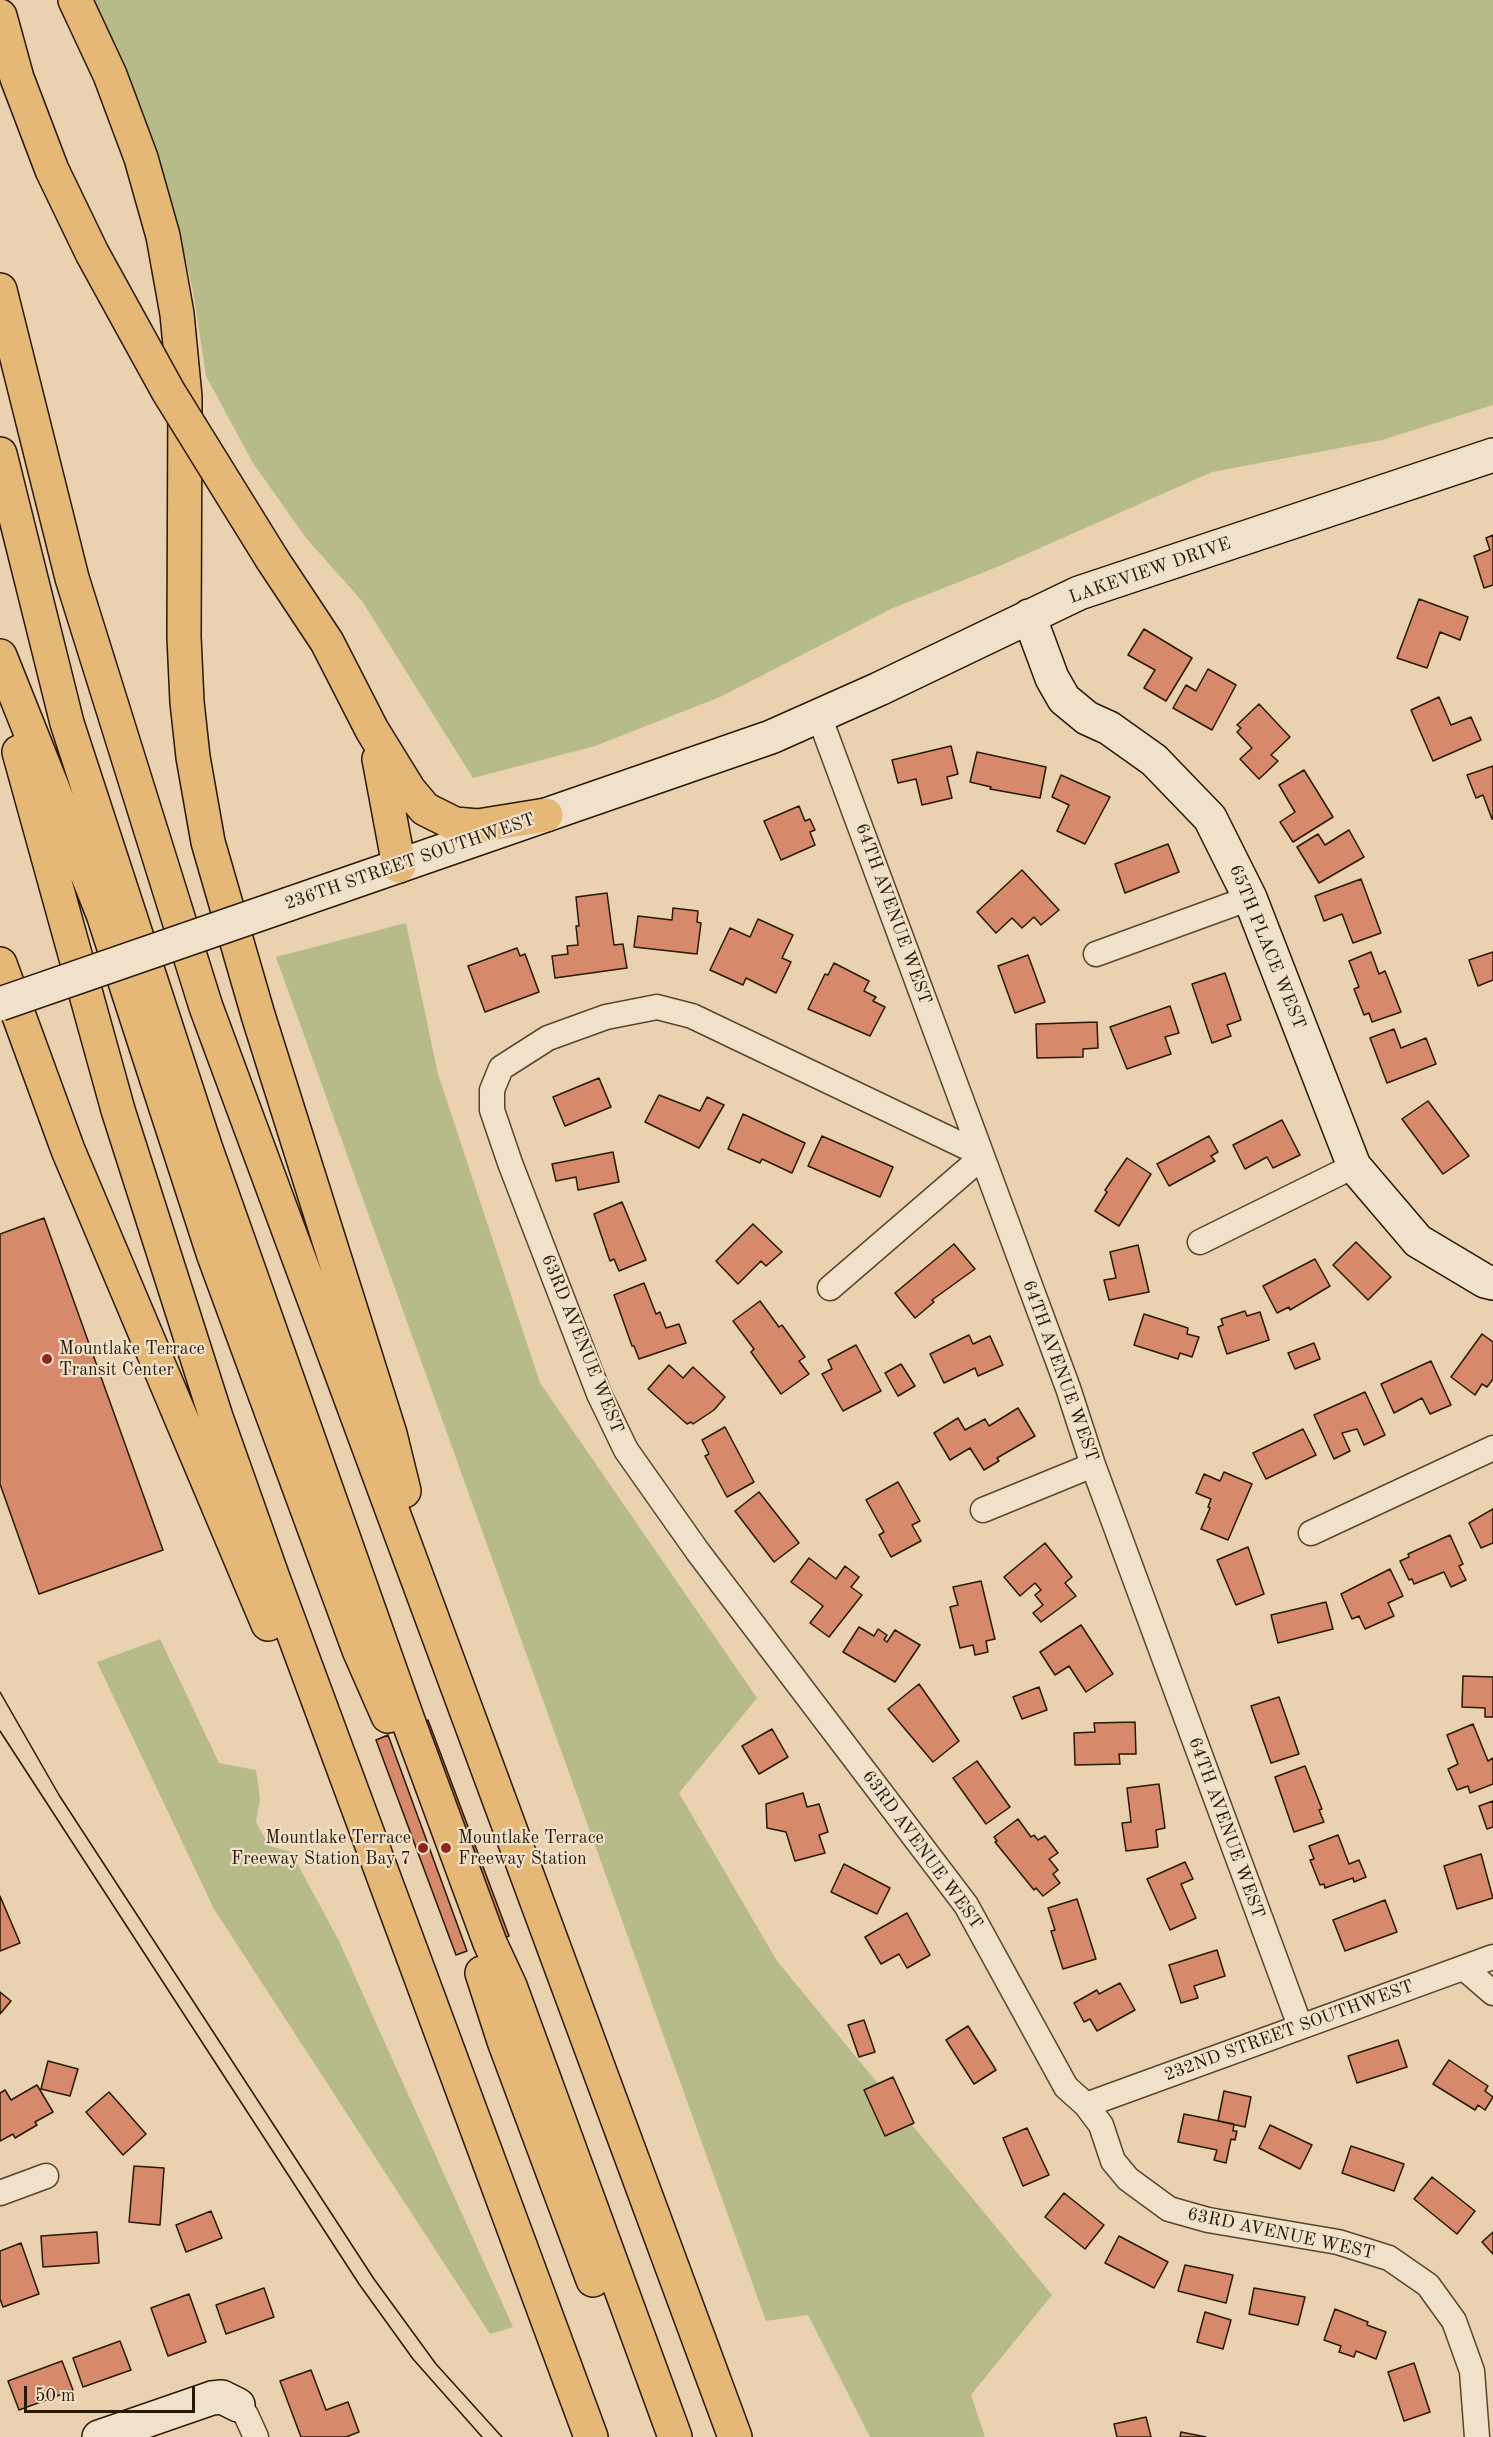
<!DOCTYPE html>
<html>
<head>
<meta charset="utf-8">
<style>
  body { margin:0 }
  #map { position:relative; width:1493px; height:2437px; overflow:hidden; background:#ead1af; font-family:"Old Standard TT",serif }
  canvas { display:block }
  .scale { position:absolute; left:24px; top:2386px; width:171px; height:27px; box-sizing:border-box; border:3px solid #291802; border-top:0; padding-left:8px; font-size:18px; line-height:21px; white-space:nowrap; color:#291802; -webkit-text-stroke:4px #f1e1cb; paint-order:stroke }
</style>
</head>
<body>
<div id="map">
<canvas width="1493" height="2437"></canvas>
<div class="scale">50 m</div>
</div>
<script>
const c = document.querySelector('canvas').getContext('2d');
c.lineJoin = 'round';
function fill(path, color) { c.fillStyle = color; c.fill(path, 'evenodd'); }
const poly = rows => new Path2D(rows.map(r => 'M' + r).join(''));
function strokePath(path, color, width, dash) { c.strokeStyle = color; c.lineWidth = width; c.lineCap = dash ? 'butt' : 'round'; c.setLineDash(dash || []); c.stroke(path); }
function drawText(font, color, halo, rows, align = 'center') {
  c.font = font + ' "Old Standard TT",serif'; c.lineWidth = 4.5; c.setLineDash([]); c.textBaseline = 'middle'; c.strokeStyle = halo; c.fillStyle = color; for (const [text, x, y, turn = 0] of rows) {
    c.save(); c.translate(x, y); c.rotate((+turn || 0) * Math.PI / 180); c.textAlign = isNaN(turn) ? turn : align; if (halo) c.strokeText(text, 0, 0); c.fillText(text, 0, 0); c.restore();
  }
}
fill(poly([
  [92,0,1493,0,1493,405,1382,440,1212,472,997,567,893,608,720,697,595,746,473,778,362,601,306,538,253,463,206,376,193,291,176,217,154,146],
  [406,923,438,1074,540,1383,757,1698,679,1793,777,1961,1052,2295,971,2395,985,2437,870,2437,808,2315,766,2321,276,957],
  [160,1639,219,1763,256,1770,260,1799,256,1822,269,1846,291,1852,339,1941,513,2327,490,2334,214,1909,97,1662]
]), '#b7bb8a');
const building = poly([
  [1493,535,1493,585,1484,588,1474,556,1490,550,1486,538,1493,535],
  [1419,599,1468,617,1460,640,1440,632,1427,668,1397,658,1419,599],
  [1144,629,1192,658,1166,701,1144,688,1155,670,1128,655,1144,629],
  [1208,669,1236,685,1212,730,1173,708,1186,685,1196,691,1208,669],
  [1439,697,1451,725,1471,717,1481,740,1433,761,1411,710,1439,697],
  [1259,704,1290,737,1271,755,1278,761,1259,779,1240,759,1252,748,1237,732,1241,728,1237,725,1259,704],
  [951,746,958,774,947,777,952,798,922,805,916,779,898,783,892,760,951,746],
  [977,752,1046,767,1040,798,990,789,991,787,970,782,977,752],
  [1493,766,1493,819,1492,819,1483,795,1476,798,1467,775,1493,766],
  [1304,770,1333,817,1293,842,1280,822,1295,812,1279,785,1304,770],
  [1061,775,1110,797,1085,844,1057,831,1069,805,1052,797,1061,775],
  [799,806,805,821,810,819,815,830,810,832,815,845,781,860,764,821,799,806],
  [1349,830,1364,857,1319,883,1297,847,1318,834,1325,845,1349,830],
  [1168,844,1179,872,1125,893,1115,864,1168,844],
  [1022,870,1059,910,1041,925,1034,917,1022,928,1012,918,996,933,977,912,1022,870],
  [1361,879,1381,933,1353,943,1342,914,1324,921,1315,896,1361,879],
  [607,893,614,945,623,944,627,968,555,978,552,956,568,954,567,946,578,945,576,926,579,926,576,897,607,893],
  [673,908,698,911,697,922,701,923,697,954,634,947,638,916,672,920,673,908],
  [758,919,793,935,782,958,791,962,776,993,746,978,743,985,710,970,730,928,750,937,758,919],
  [517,948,520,956,525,954,539,992,485,1012,468,966,517,948],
  [1371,952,1379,974,1385,971,1401,1012,1372,1022,1369,1013,1364,1015,1354,989,1359,987,1349,961,1371,952],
  [1493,952,1493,980,1478,986,1469,960,1493,952],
  [1028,955,1045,1002,1015,1013,998,966,1028,955],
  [834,963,869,981,864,991,876,997,873,1001,885,1007,870,1036,808,1009,825,974,828,975,834,963],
  [1225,973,1241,1020,1227,1025,1231,1036,1212,1043,1192,984,1225,973],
  [1170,1006,1179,1033,1165,1037,1171,1054,1127,1069,1110,1027,1170,1006],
  [1097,1022,1098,1048,1083,1049,1083,1057,1037,1058,1036,1024,1097,1022],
  [1394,1029,1401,1048,1426,1038,1436,1064,1387,1083,1370,1038,1394,1029],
  [599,1078,611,1107,565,1126,553,1097,599,1078],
  [659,1095,700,1111,707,1097,724,1105,699,1148,645,1122,659,1095],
  [1428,1101,1469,1156,1443,1174,1402,1119,1428,1101],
  [743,1114,805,1143,792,1173,762,1159,760,1163,728,1149,743,1114],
  [1282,1120,1300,1155,1273,1168,1267,1157,1245,1169,1233,1145,1282,1120],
  [822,1136,893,1167,880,1197,808,1166,822,1136],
  [1209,1136,1218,1152,1211,1156,1215,1161,1169,1186,1157,1164,1209,1136],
  [613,1152,619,1182,578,1190,576,1177,556,1181,552,1164,613,1152],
  [1127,1158,1151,1174,1119,1226,1095,1211,1107,1192,1105,1190,1127,1158],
  [622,1202,646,1260,619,1271,614,1259,610,1261,594,1214,622,1202],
  [44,1218,163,1550,39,1594,0,1484,0,1234,44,1218],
  [753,1224,782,1252,766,1266,761,1261,738,1284,716,1261,753,1224],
  [1356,1242,1391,1277,1368,1300,1333,1265,1356,1242],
  [954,1244,975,1269,932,1300,934,1302,915,1318,895,1293,954,1244],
  [1138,1245,1149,1292,1109,1300,1104,1280,1116,1278,1110,1252,1138,1245],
  [1315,1259,1330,1286,1290,1310,1289,1307,1277,1313,1263,1286,1315,1259],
  [644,1283,656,1314,660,1312,666,1328,679,1324,686,1343,639,1359,634,1346,632,1346,614,1295,644,1283],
  [760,1301,779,1327,782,1325,805,1357,799,1361,809,1374,781,1394,751,1352,754,1349,733,1321,760,1301],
  [1245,1311,1247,1316,1260,1312,1269,1340,1227,1354,1218,1327,1223,1325,1221,1319,1245,1311],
  [1144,1314,1188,1328,1187,1334,1199,1337,1192,1357,1180,1353,1178,1359,1134,1345,1144,1314],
  [1482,1334,1493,1342,1493,1379,1487,1387,1482,1384,1475,1395,1451,1377,1482,1334],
  [969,1335,973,1344,990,1336,1003,1365,978,1376,975,1368,944,1383,930,1354,969,1335],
  [1314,1343,1320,1359,1295,1369,1288,1353,1314,1343],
  [856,1345,881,1391,843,1411,822,1374,832,1369,828,1360,856,1345],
  [1431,1361,1451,1405,1430,1414,1422,1398,1394,1413,1381,1384,1431,1361],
  [901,1364,915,1386,898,1396,885,1373,901,1364],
  [669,1365,683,1378,693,1367,725,1397,714,1410,693,1424,691,1422,687,1424,648,1389,669,1365],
  [1365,1392,1385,1435,1364,1445,1357,1429,1342,1433,1350,1451,1334,1459,1314,1415,1365,1392],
  [1018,1408,1035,1436,997,1458,999,1461,984,1470,970,1448,950,1460,934,1433,958,1418,965,1430,985,1419,989,1426,1018,1408],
  [725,1427,754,1482,727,1497,705,1456,709,1454,702,1440,725,1427],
  [1303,1429,1316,1455,1266,1479,1253,1453,1303,1429],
  [1224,1472,1252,1484,1228,1540,1201,1529,1210,1508,1208,1507,1211,1499,1196,1493,1204,1474,1220,1481,1224,1472],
  [898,1482,920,1521,912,1525,921,1541,891,1557,879,1535,884,1532,866,1500,898,1482],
  [759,1492,799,1543,774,1562,735,1511,759,1492],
  [1493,1509,1493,1543,1481,1548,1469,1523,1493,1509],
  [1450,1535,1463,1564,1459,1566,1466,1580,1451,1587,1444,1572,1414,1584,1412,1579,1409,1580,1400,1561,1409,1557,1408,1554,1450,1535],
  [1045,1543,1072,1577,1065,1583,1076,1596,1041,1622,1033,1613,1043,1605,1035,1595,1041,1590,1035,1583,1020,1596,1004,1577,1045,1543],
  [1248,1547,1264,1594,1236,1605,1217,1560,1248,1547],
  [809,1558,836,1579,845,1566,859,1577,851,1587,862,1595,829,1637,810,1623,823,1606,791,1582,809,1558],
  [1390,1569,1403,1596,1388,1603,1394,1616,1365,1629,1359,1616,1352,1619,1341,1594,1390,1569],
  [981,1581,995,1639,986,1641,988,1652,975,1655,973,1645,960,1648,950,1607,958,1605,953,1587,981,1581],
  [1326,1602,1333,1629,1278,1643,1271,1615,1326,1602],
  [1081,1625,1113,1674,1086,1692,1069,1666,1055,1675,1040,1652,1081,1625],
  [859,1627,874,1636,878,1629,887,1635,884,1640,887,1642,895,1630,920,1645,895,1682,843,1652,859,1627],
  [1463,1676,1493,1677,1493,1717,1485,1717,1485,1708,1462,1707,1463,1676],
  [919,1684,959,1741,933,1762,888,1709,919,1684],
  [1039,1687,1047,1710,1022,1719,1013,1697,1039,1687],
  [1279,1697,1299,1754,1271,1763,1251,1706,1279,1697],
  [428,1720,509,1936,497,1940,418,1724,428,1720],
  [1135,1722,1136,1754,1119,1754,1120,1764,1075,1765,1074,1733,1095,1732,1094,1723,1135,1722],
  [1473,1724,1488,1761,1493,1758,1493,1784,1470,1793,1468,1786,1457,1790,1448,1769,1458,1764,1447,1735,1473,1724],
  [772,1729,788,1757,759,1774,742,1746,772,1729],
  [388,1735,467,1951,456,1955,376,1740,388,1735],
  [977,1761,1010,1807,986,1824,953,1778,977,1761],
  [1305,1766,1322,1809,1319,1810,1324,1822,1294,1832,1275,1777,1305,1766],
  [1159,1784,1165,1828,1156,1830,1158,1847,1126,1851,1122,1823,1131,1822,1127,1788,1159,1784],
  [803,1793,807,1807,819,1804,828,1832,819,1835,825,1853,795,1861,786,1832,767,1828,766,1804,803,1793],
  [1493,1801,1493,1827,1487,1829,1479,1806,1493,1801],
  [1018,1819,1031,1837,1034,1835,1038,1840,1045,1836,1058,1853,1049,1859,1058,1870,1053,1874,1060,1883,1043,1896,1036,1888,1034,1890,995,1842,997,1841,994,1837,1018,1819],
  [1338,1835,1349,1864,1359,1860,1366,1877,1354,1882,1353,1878,1325,1888,1324,1884,1320,1885,1310,1860,1314,1859,1309,1846,1338,1835],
  [1481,1854,1493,1898,1457,1909,1444,1866,1481,1854],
  [1185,1862,1193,1879,1181,1884,1196,1918,1170,1930,1147,1879,1185,1862],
  [844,1864,890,1888,877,1914,831,1892,844,1864],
  [0,1896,20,1943,0,1951,0,1896],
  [1077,1899,1096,1959,1063,1969,1051,1931,1055,1930,1048,1908,1077,1899],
  [1385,1900,1397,1932,1345,1951,1333,1920,1385,1900],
  [907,1913,930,1955,907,1968,899,1954,881,1964,865,1937,907,1913],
  [1217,1950,1225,1976,1194,1986,1198,1998,1181,2003,1169,1965,1217,1950],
  [1120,1983,1135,2010,1097,2031,1090,2019,1084,2022,1074,2003,1097,1990,1099,1994,1120,1983],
  [0,1992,11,2001,0,2014,0,1992],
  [864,2020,875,2052,859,2057,848,2025,864,2020],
  [968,2026,996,2070,974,2084,946,2040,968,2026],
  [1398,2040,1407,2067,1357,2083,1348,2056,1398,2040],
  [1449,2060,1488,2086,1485,2091,1493,2097,1485,2110,1478,2105,1475,2110,1433,2084,1449,2060],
  [48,2061,78,2069,70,2096,41,2089,48,2061],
  [893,2077,914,2123,885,2136,864,2090,893,2077],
  [37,2085,53,2112,35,2122,37,2125,15,2138,13,2134,0,2141,0,2093,5,2090,11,2100,37,2085],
  [1224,2091,1251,2097,1245,2127,1218,2121,1224,2091],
  [109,2092,146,2134,123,2155,86,2112,109,2092],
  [1184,2114,1234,2124,1233,2131,1237,2131,1235,2140,1231,2139,1226,2163,1214,2160,1217,2150,1178,2142,1184,2114],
  [1270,2125,1312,2145,1300,2169,1259,2148,1270,2125],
  [1027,2128,1049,2175,1023,2186,1003,2138,1027,2128],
  [1351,2146,1404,2164,1394,2191,1342,2173,1351,2146],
  [134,2166,164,2168,160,2225,129,2222,134,2166],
  [1432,2177,1475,2211,1457,2234,1414,2199,1432,2177],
  [1064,2193,1104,2225,1085,2249,1045,2217,1064,2193],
  [211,2211,222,2238,186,2252,176,2225,211,2211],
  [97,2232,99,2263,43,2267,41,2236,97,2232],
  [1493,2232,1493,2254,1482,2242,1493,2232],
  [1119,2236,1168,2262,1154,2288,1105,2263,1119,2236],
  [21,2243,39,2294,3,2307,0,2299,0,2251,21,2243],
  [1185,2265,1233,2275,1226,2303,1178,2291,1185,2265],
  [264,2288,274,2317,226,2334,216,2305,264,2288],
  [1254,2288,1305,2297,1298,2325,1249,2314,1254,2288],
  [189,2294,206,2342,168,2356,151,2308,189,2294],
  [1335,2309,1368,2322,1367,2325,1386,2332,1376,2359,1356,2351,1354,2357,1339,2352,1341,2346,1324,2340,1335,2309],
  [1205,2312,1231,2320,1223,2349,1197,2342,1205,2312],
  [120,2341,131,2370,83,2387,73,2358,120,2341],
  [62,2361,73,2390,19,2410,8,2381,62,2361],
  [1414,2363,1430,2412,1404,2421,1388,2372,1414,2363],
  [311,2370,326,2410,348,2402,359,2432,346,2437,301,2437,280,2381,311,2370],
  [1146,2417,1151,2437,1117,2437,1114,2424,1146,2417],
  [1181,2432,1206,2437,1180,2437,1181,2432]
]);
fill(building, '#d6896b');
strokePath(building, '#291802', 1.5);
const street = poly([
  [819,716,1068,1388,1093,1465,1300,2026],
  [1096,954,1250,898],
  [981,1154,692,1016,657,1007,606,1017,548,1038,501,1068,492,1090,492,1110,510,1163,599,1394,626,1450,698,1552,966,1905,1066,2087,1086,2105,1101,2125,1113,2161,1128,2179,1169,2209,1208,2220,1338,2242,1389,2258,1428,2285,1454,2321,1472,2371,1477,2437],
  [1200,1242,1354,1166],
  [830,1288,982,1157],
  [983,1510,1093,1465],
  [1311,1533,1493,1448],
  [1464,1968,1493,1993],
  [1086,2105,1493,1957],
  [0,2193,46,2176],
  [238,2405,246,2415,256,2437]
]);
const secondary = poly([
  [1029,616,1052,678,1064,699,1087,718,1109,728,1154,760,1210,818,1250,898,1354,1166,1418,1241,1485,1281,1493,1283],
  [289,904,771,737,879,689,1079,593,1493,455],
  [99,2437,212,2398,222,2397,238,2405]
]);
const highway = poly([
  [75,0,110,75,141,158,163,236,177,314,185,397,184,637,187,702,193,757,208,842,258,1015,390,1434,404,1491],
  [0,16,17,78,52,170,92,253],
  [0,290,72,578,206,1007,735,2437],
  [0,454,67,723,206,1149,410,1726,490,1943,510,1986,675,2437],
  [272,559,327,642,372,730,409,790,425,809,455,824,478,826,546,815],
  [0,656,103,914,213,1253,359,1650,388,1716],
  [19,752,118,1110,216,1417,273,1578,591,2437],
  [379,759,399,866],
  [0,964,68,1150,268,1624],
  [482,1973,504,2041,593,2280]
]);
strokePath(street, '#59462d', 27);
strokePath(secondary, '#291802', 36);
strokePath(highway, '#291802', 36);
strokePath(street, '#f1e1cb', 24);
strokePath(secondary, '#f1e1cb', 33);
strokePath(highway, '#e5b878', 33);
strokePath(poly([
  [0,1692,59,1795,374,2279,436,2364,502,2437],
  [0,1731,359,2284,413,2359,482,2437]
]), '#291802', 1.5);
const secondaryBridge = poly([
  [0,1004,289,904]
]);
const highwayBridge = poly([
  [92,253,168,391,272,559]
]);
strokePath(secondaryBridge, '#291802', 36, []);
strokePath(highwayBridge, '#291802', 36, []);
strokePath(secondaryBridge, '#f1e1cb', 33);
strokePath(highwayBridge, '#e5b878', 33);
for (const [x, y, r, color] of [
  [47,1359,6,"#8f2418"],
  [423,1848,6,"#8f2418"],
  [446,1848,6,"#8f2418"]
]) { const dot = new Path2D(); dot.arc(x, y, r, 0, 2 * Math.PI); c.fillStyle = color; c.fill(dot); strokePath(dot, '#f1e1cb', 2); }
drawText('18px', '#291802', '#f1e1cb', [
  ["LAKEVIEW DRIVE",1150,571,-19],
  ["236TH STREET SOUTHWEST",410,862,-19],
  ["64TH AVENUE WEST",893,914,70],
  ["65TH PLACE WEST",1267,947,68],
  ["63RD AVENUE WEST",582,1344,68],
  ["64TH AVENUE WEST",1060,1371,70],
  ["64TH AVENUE WEST",1226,1828,70],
  ["63RD AVENUE WEST",922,1850,54],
  ["232ND STREET SOUTHWEST",1289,2031,-20],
  ["63RD AVENUE WEST",1281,2234,12]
]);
drawText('18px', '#291802', '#f1e1cb', [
  ["Mountlake Terrace",59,1349],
  ["Transit Center",59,1370],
  ["Mountlake Terrace",411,1838,"right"],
  ["Freeway Station Bay 7",411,1859,"right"],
  ["Mountlake Terrace",458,1838],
  ["Freeway Station",458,1859]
], 'left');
</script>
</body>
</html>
